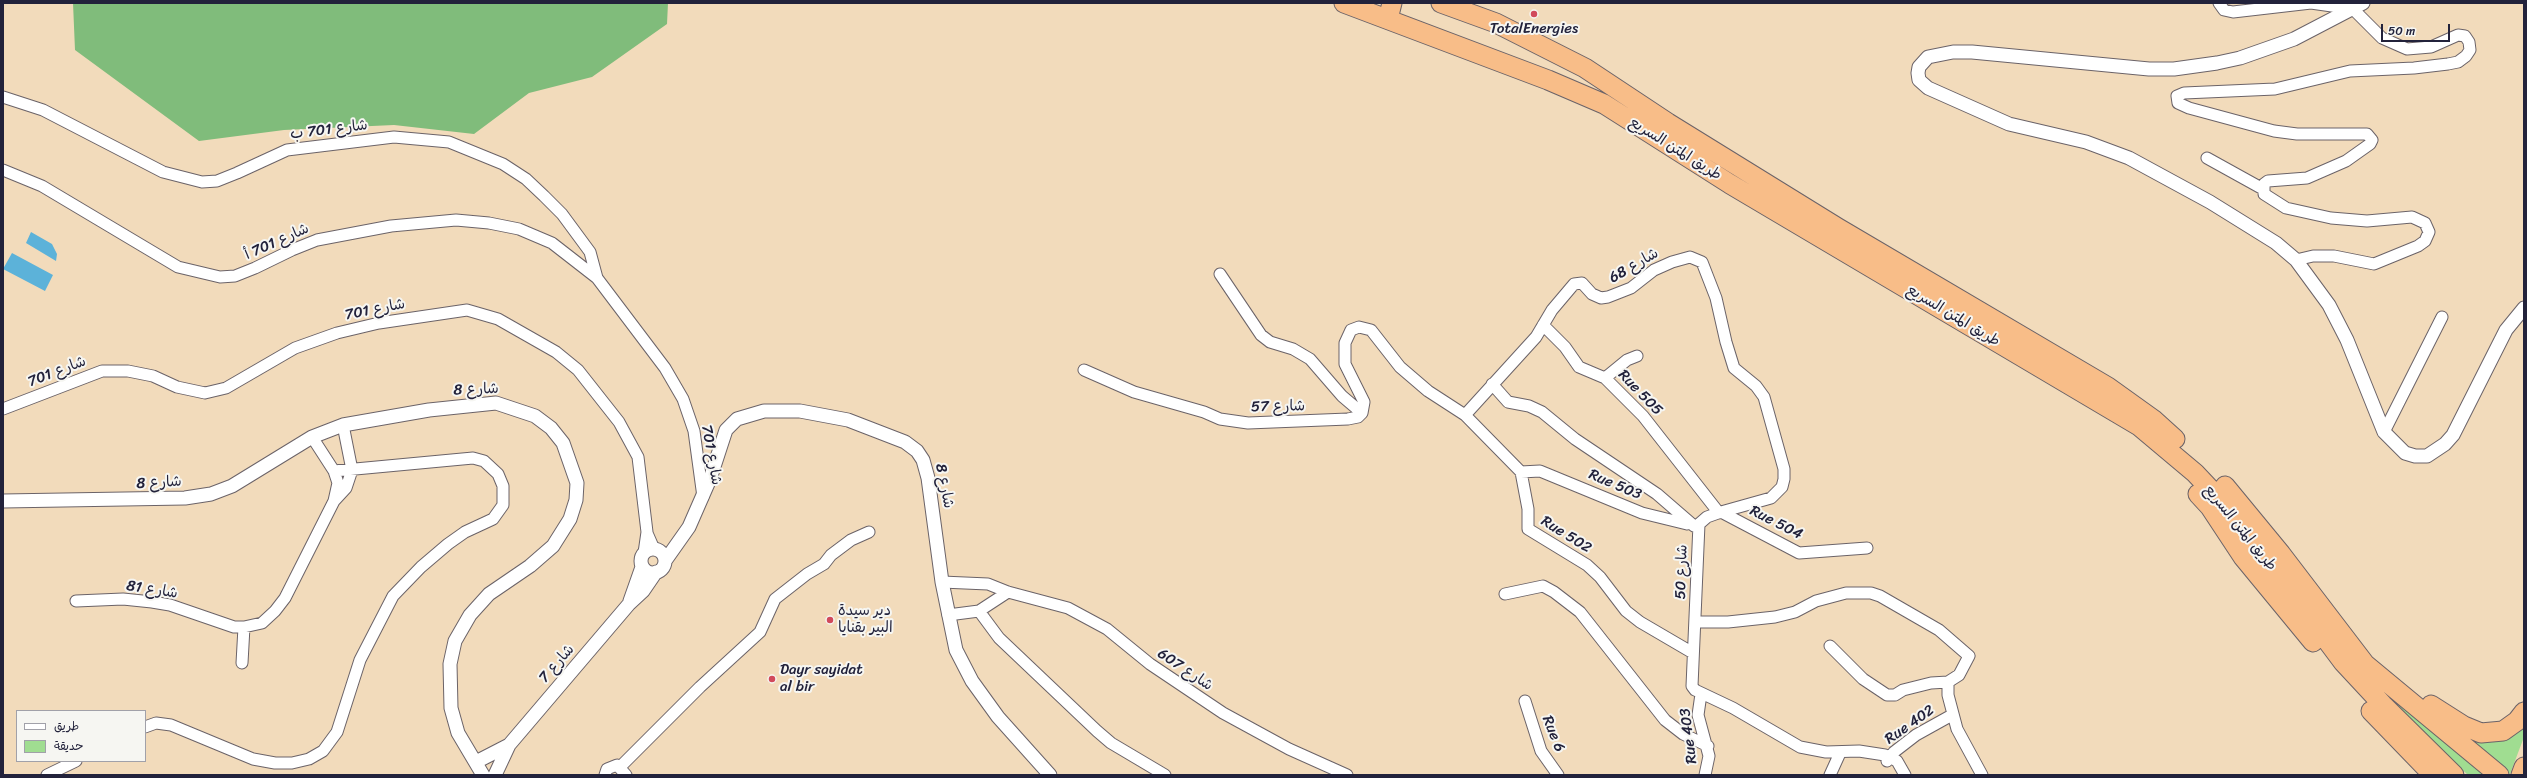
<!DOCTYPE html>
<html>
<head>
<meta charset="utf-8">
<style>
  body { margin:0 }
  #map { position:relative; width:2527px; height:778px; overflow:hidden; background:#f2dbbb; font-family:Sriracha,"Playpen Sans Arabic",sans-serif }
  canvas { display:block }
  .frame { position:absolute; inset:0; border:4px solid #22223b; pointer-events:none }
  .legend { position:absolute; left:16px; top:710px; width:130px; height:52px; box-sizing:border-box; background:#f6f6f2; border:1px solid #a1a1a9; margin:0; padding:5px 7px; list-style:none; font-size:12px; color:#22223b }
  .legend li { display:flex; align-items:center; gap:8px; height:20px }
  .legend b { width:20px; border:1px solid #a1a1a9 }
  .scale { position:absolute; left:2381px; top:24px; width:69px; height:18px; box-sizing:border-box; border:2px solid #22223b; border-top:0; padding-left:5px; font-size:12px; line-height:14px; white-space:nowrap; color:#22223b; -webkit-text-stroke:3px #f6f6f2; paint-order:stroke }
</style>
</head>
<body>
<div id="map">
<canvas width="2527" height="778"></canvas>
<div class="frame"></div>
<ul class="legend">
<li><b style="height:5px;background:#fff"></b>طريق</li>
<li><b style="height:11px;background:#a0dd91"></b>حديقة</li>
</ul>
<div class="scale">50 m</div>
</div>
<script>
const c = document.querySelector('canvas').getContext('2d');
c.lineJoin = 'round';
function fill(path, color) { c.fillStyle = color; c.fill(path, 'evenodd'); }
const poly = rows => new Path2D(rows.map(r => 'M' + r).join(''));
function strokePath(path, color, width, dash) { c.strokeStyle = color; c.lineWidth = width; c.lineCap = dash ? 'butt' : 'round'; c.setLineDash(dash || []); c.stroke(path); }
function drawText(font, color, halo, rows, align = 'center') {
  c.font = font + ' Sriracha,"Playpen Sans Arabic",sans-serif'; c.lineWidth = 4; c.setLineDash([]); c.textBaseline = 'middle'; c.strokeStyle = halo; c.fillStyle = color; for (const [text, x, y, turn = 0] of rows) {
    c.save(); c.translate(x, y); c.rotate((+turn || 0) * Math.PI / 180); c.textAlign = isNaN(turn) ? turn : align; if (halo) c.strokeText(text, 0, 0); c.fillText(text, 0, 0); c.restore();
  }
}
fill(poly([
  [2360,669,2490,775,2468,775,2409,721],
  [2524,717,2524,737,2510,774,2439,718,2469,735]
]), '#a0dd91');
fill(poly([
  [73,3,668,3,667,24,592,77,529,93,474,134,394,125,284,130,199,141,75,50]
]), '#80bc7b');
fill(poly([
  [31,232,52,244,57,254,56,261,26,243],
  [12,253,53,275,45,291,3,269]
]), '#5cb2d9');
const minor = poly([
  [2219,3,2224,10,2233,12,2311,3,2353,9,2382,38,2407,49,2431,47,2458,35,2465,36,2469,42,2470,50,2466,56,2458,62,2448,64,2414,68,2350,71,2275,89,2184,93,2177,96,2178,103,2189,108,2274,131,2297,134,2367,134,2372,140,2370,144,2346,161,2307,178,2268,181,2264,184,2264,194,2286,208,2331,218,2367,221,2412,217,2425,223,2429,232,2425,241,2418,246,2374,264,2334,256,2313,256,2296,260],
  [3,97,43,110,163,172,202,182,217,181,237,173,287,150,394,137,449,142,503,164,526,179,544,196,562,214,590,252,597,278],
  [2207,158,2263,189],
  [3,170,42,186,178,267,220,277,235,276,255,268,292,250,317,240,391,226,456,220,489,223,519,229,552,243,597,278,665,368,683,399,694,431,703,497],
  [1220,274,1261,335,1270,342,1293,349,1310,359,1342,396,1362,413],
  [1543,325,1565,347,1579,367,1605,378,1643,416,1719,513],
  [1084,370,1134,392,1204,412,1220,419,1248,423,1348,419,1358,417,1362,413,1364,402,1345,364,1345,343,1351,330,1359,327,1371,330,1400,367,1428,391,1465,415,1521,472,1528,509,1528,529,1587,565,1600,577,1626,611,1640,622,1693,653],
  [1605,378,1627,360,1637,356],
  [1492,384,1508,402,1529,406,1542,412,1575,439,1657,494,1694,526],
  [3,409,102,371,128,371,153,376,177,387,205,393,226,388,295,348,337,333,379,323,467,310,498,319,556,352,578,370,619,422,638,457,647,532,644,553],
  [1465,415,1536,337,1552,310,1574,284,1582,283,1592,294,1601,298,1608,297,1631,288,1654,270,1672,262,1690,257,1702,262,1716,298,1726,342,1734,368,1756,386,1764,397,1784,469,1784,479,1782,487,1771,498,1721,512,1707,517,1699,524,1692,686,1695,690,1733,708,1800,747,1826,752,1859,751,1885,755,1897,761,1905,775],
  [2384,432,2442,317],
  [1521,472,1540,471,1642,513,1687,524],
  [334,501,346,488,352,470,343,425],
  [1721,512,1799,553,1867,548],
  [647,533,654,549],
  [942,582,988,584,1008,592,1068,608,1107,629,1150,664,1223,713,1289,749,1347,775],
  [1505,594,1543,586,1554,592,1580,612,1665,720,1683,734,1708,746],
  [76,601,123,599,152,602,170,605,234,627,244,627,262,623,275,611,285,598,334,501,338,483,334,471,312,437],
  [979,611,999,638,1097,731,1111,743,1165,775],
  [948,615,979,611,1008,592],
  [1695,622,1728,622,1775,617,1795,612,1816,601,1846,593,1871,593,1880,596,1939,630,1969,656,1959,675,1948,682,1948,695,1957,729,1982,775],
  [1830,646,1863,679,1887,695,1895,695,1903,690,1931,683,1948,682],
  [242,663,244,627],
  [1701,694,1698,715,1709,756,1705,775],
  [1525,701,1541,751,1558,775],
  [145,727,156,723,171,725,253,759,275,763,292,763,309,759,323,751,337,732,360,660,393,596,421,567,448,544,465,532,493,519,503,505,503,486,498,474,484,461,473,458,334,471],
  [1887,761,1894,752,1916,735,1952,715],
  [620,767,700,687,760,632,775,599,807,574,824,564,831,555,851,540,869,532],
  [47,775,76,761],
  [605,775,607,769,617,765,626,775],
  [1830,775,1840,753]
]);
const tertiary = poly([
  [2363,3,2294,39,2240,58,2217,63,2174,69,2149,69,1972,52,1953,52,1928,57,1919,67,1918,73,1919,80,1928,88,2009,124,2086,142,2129,158,2210,202,2276,243,2296,260,2329,305,2347,340,2384,432,2405,453,2415,456,2427,456,2445,444,2453,435,2506,330,2524,308],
  [3,501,185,498,211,494,232,486,312,437,343,425,429,410,496,403,535,416,551,428,563,443,577,483,576,500,570,519,553,546,530,566,489,594,470,615,455,641,450,664,451,708,458,733,483,775],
  '641 561a12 12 0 1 1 24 0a12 12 0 1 1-24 0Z',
  [665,561,689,527,710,479,726,430,737,419,764,411,800,411,848,420,905,442,917,451,923,460,928,478,942,582,956,650,972,681,998,717,1050,775],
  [630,601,642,567],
  [476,762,509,745],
  [495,775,509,745,629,604,643,591,656,572]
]);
const motorway = poly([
  [1344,3,1548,80,1604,104,1730,184,2139,426,2195,473,2228,508,2343,662,2383,705,2454,775],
  [1441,3,1496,23,1585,68,1668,123,1838,228,2108,387,2154,420,2175,439],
  [1388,19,1392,3],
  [2225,486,2281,554,2365,664,2499,775],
  [2198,494,2210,507,2243,557,2313,642],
  [2431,705,2464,726,2481,733,2503,731,2517,721,2524,712],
  [2371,711,2433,775],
  [2521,775,2524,767]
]);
strokePath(minor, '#6b6368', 13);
strokePath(tertiary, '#6b6368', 15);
strokePath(motorway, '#6b6368', 21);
strokePath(minor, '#fff', 11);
strokePath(tertiary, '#fff', 13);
strokePath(motorway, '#f8bd88', 19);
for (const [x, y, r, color] of [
  [1534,14,4,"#d1495b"],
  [830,620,4,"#d1495b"],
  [772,679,4,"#d1495b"]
]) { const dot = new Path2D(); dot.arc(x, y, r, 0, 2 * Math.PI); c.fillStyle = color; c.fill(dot); strokePath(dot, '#f6f6f2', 1.5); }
drawText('15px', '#22223b', '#f6f6f2', [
  ["TotalEnergies",1534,29,"center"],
  ["دير سيدة",838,611],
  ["البير بقنايا",838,628],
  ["Dayr sayidat",780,670],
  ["al bir",780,687]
], 'left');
drawText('15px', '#22223b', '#f6f6f2', [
  ["شارع 701 ب",329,130,-7],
  ["طريق المتن السريع",1675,149,32],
  ["شارع 701 أ",277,242,-24],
  ["شارع 68",1634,266,-30],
  ["شارع 701",375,310,-11],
  ["طريق المتن السريع",1953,316,31],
  ["شارع 701",57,372,-21],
  ["شارع 8",476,390,-2],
  ["Rue 505",1640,393,46],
  ["شارع 57",1278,407,-1],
  ["شارع 701",711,455,80],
  ["شارع 8",159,483,-3],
  ["Rue 503",1615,485,23],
  ["شارع 8",944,486,79],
  ["Rue 504",1776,523,27],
  ["طريق المتن السريع",2240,528,51],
  ["Rue 502",1566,535,32],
  ["شارع 50",1682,572,-88],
  ["شارع 81",152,590,9],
  ["شارع 7",557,664,-49],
  ["شارع 607",1185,670,34],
  ["Rue 402",1910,725,-35],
  ["Rue 6",1553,734,68],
  ["Rue 403",1689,736,-97]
]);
</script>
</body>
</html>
